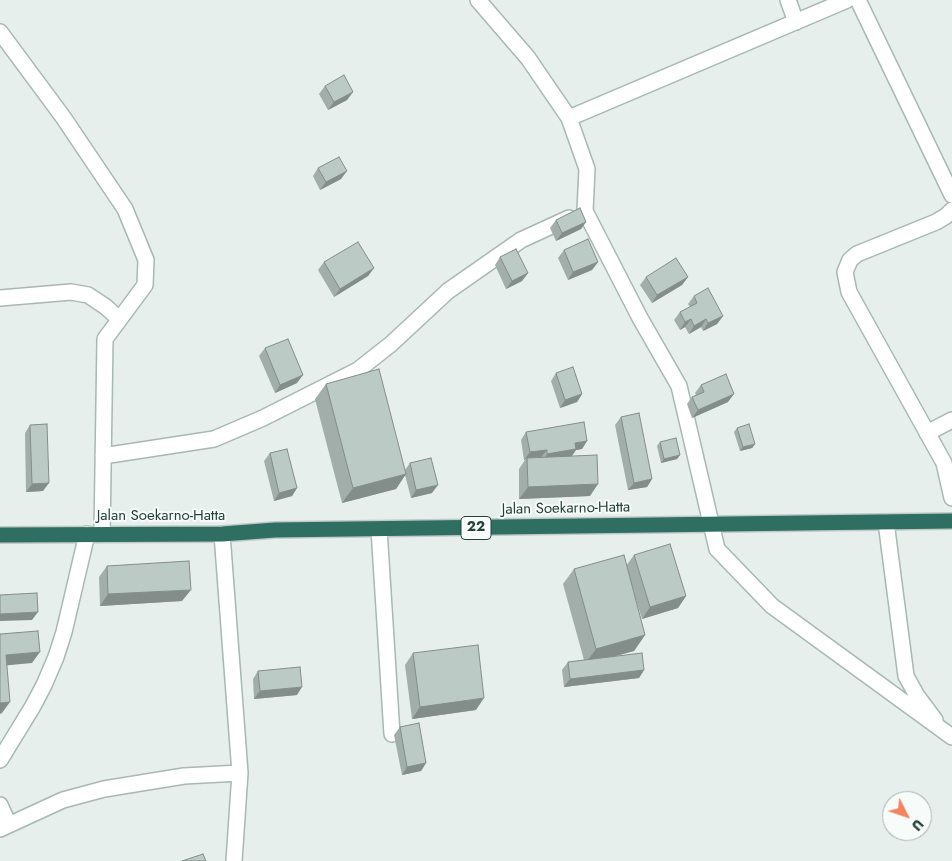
<!DOCTYPE html>
<html>
<head>
<meta charset="utf-8">
<style>
  body { margin:0 }
  #map { position:relative; width:952px; height:861px; overflow:hidden; background:#e6efeb; font-family:Jost,sans-serif }
  canvas { display:block }
  .north { position:absolute; left:882px; top:791px; width:50px; height:50px; box-sizing:border-box; background:#f7fbf9; border:1px solid #a3b1ad; border-radius:50%; rotate:131deg; font-size:14px; font-weight:700; line-height:20px; text-align:center; color:#24423a }
  .north::after { content:''; display:block; margin:auto; width:18px; height:22px; background:#f4845f; clip-path:polygon(50% 0,100% 100%,50% 72%,0 100%) }
</style>
</head>
<body>
<div id="map">
<canvas width="952" height="861"></canvas>
<div class="north">U</div>
</div>
<script>
const c = document.querySelector('canvas').getContext('2d');
c.lineJoin = 'round';
const poly = rows => new Path2D(rows.map(r => 'M' + r).join(''));
function strokePath(path, color, width, dash) { c.strokeStyle = color; c.lineWidth = width; c.lineCap = dash ? 'butt' : 'round'; c.setLineDash(dash || []); c.stroke(path); }
function fill(path, color) { c.fillStyle = color; c.fill(path, 'evenodd'); }
function drawText(font, color, halo, rows, align = 'center') {
  c.font = font + ' Jost,sans-serif'; c.lineWidth = 4; c.setLineDash([]); c.textBaseline = 'middle'; c.strokeStyle = halo; c.fillStyle = color; for (const [text, x, y, turn = 0] of rows) {
    c.save(); c.translate(x, y); c.rotate((+turn || 0) * Math.PI / 180); c.textAlign = isNaN(turn) ? turn : align; if (halo) c.strokeText(text, 0, 0); c.fillText(text, 0, 0); c.restore();
  }
}
const minor = poly([
  [478,0,528,58,569,118,587,169,585,211,640,318,679,386,717,549,772,606,952,737],
  [788,0,796,22],
  [858,0,952,195],
  [0,32,63,117,125,209,146,260,145,285,105,339,102,534],
  [569,118,847,0],
  [952,210,946,216,936,222,857,254,850,260,845,272,849,292,944,463,952,498],
  [0,298,71,292,88,295,106,307,119,319],
  [927,433,952,420],
  [103,456,214,439,263,418,358,370,391,344,448,291,521,240,569,218],
  [886,522,906,676,917,696,935,720],
  [379,529,392,734],
  [222,534,240,773,234,861],
  [0,760,33,706,44,685,56,657,64,632,87,534],
  [0,805,9,825],
  [0,829,63,800,104,789,184,776,240,773]
]);
const highway = poly([
  [0,535,222,534,275,530,952,521]
]);
strokePath(minor, '#a8b8b2', 18);
strokePath(highway, '#c2cac8', 18);
strokePath(minor, '#fff', 15);
strokePath(highway, '#2f6f62', 15);
fill(poly([
  [325,86,353,92,347,100,328,110,319,94],
  [318,168,341,179,320,190,313,176],
  [556,220,586,222,581,229,556,241,550,228],
  [564,250,598,262,592,270,568,280,558,258],
  [500,257,528,273,522,281,506,289,495,265],
  [324,262,374,268,368,276,334,297,318,270],
  [646,277,688,277,682,285,652,303,640,285],
  [694,296,723,316,717,324,703,331,701,327,689,334,685,327,680,330,674,320,680,312,690,307,688,304],
  [265,348,297,383,275,393,259,356],
  [556,373,582,394,577,402,560,408,551,381],
  [326,384,405,470,410,463,432,493,411,498,405,475,396,489,342,503,315,399],
  [701,385,728,402,692,418,687,404,692,397,696,395,695,393],
  [621,417,652,479,647,487,628,490,615,425],
  [30,425,43,491,26,492,25,433],
  [737,428,755,444,752,448,740,451,734,432],
  [526,432,587,441,582,449,576,450,572,456,590,496,519,499,519,469,525,460,524,460,521,440],
  [660,442,680,455,677,459,661,463,657,446],
  [270,453,297,488,292,496,274,501,264,461],
  [634,555,686,596,678,608,642,619,631,584,645,635,634,651,612,657,644,670,639,678,564,687,562,670,568,662,584,660,563,584,574,569,626,566],
  [107,566,182,601,100,606,99,577],
  [413,653,476,710,412,719,405,665],
  [258,671,297,695,254,699,253,679],
  [400,727,426,763,421,771,402,775,394,735]
]), '#a1aea9');
fill(poly([
  [353,92,347,100,328,110,334,102],
  [347,171,341,179,320,190,326,182],
  [586,222,581,229,556,241,562,233],
  [598,262,592,270,568,280,573,272],
  [374,268,368,276,334,297,340,289],
  [528,273,522,281,506,289,512,281],
  [688,277,682,285,652,303,657,295],
  [723,316,717,324,703,331,708,323],
  [691,319,685,327,680,330,685,322],
  [706,319,701,327,689,334,694,326],
  [303,375,297,383,275,393,280,385],
  [582,394,577,402,560,408,565,400],
  [734,394,728,402,692,418,698,410],
  [587,441,582,449,576,450,571,457,542,462,547,454,575,443],
  [755,444,752,448,740,451,743,447],
  [547,450,541,457,527,458,524,460,530,452],
  [680,455,677,459,661,463,664,459],
  [406,474,396,489,342,503,353,488],
  [652,479,647,487,628,490,634,483],
  [49,483,43,491,26,492,32,484],
  [598,484,590,496,519,499,528,487],
  [438,485,432,493,411,498,416,490],
  [297,488,292,496,274,501,279,493],
  [191,590,182,601,100,606,108,594],
  [686,596,678,608,642,619,650,607],
  [38,612,32,620,0,621,0,614],
  [645,635,634,651,585,664,596,649],
  [40,652,32,663,0,666,6,655],
  [644,670,639,678,564,687,570,679],
  [302,687,297,695,254,699,260,691],
  [484,698,476,710,412,719,420,707],
  [10,702,2,713,0,714,0,703],
  [426,763,421,771,402,775,407,767]
]), '#838d89');
const building = poly([
  [344,75,353,92,334,102,325,86,344,75],
  [339,157,347,171,326,182,318,168,339,157],
  [580,208,586,222,562,233,556,220,580,208],
  [588,239,598,262,573,272,564,250,588,239],
  [358,242,374,268,340,289,324,262,358,242],
  [516,249,528,273,512,281,500,257,516,249],
  [676,258,688,277,657,295,646,277,676,258],
  [708,288,723,316,708,323,706,319,694,326,691,319,685,322,680,312,697,303,694,296,708,288],
  [288,339,303,375,280,385,265,348,288,339],
  [573,367,582,394,565,400,556,373,573,367],
  [379,369,406,474,353,488,326,384,379,369],
  [726,374,734,394,698,410,692,397,704,392,701,385,726,374],
  [639,413,652,479,634,483,621,417,639,413],
  [584,422,587,441,575,443,576,449,547,454,547,450,530,452,526,432,584,422],
  [47,424,49,483,32,484,30,425,47,424],
  [749,424,755,444,743,447,737,428,749,424],
  [676,438,680,455,664,459,660,442,676,438],
  [287,449,297,488,279,493,270,453,287,449],
  [597,455,598,484,528,487,527,458,597,455],
  [431,458,438,485,416,490,410,463,431,458],
  [670,544,686,596,650,607,634,555,670,544],
  [624,555,645,635,596,649,574,569,624,555],
  [189,561,191,590,108,594,107,566,189,561],
  [37,593,38,612,0,614,0,595,37,593],
  [38,631,40,652,6,655,10,702,0,703,0,634,38,631],
  [478,645,484,698,420,707,413,653,478,645],
  [642,653,644,670,570,679,568,662,642,653],
  [300,667,302,687,260,691,258,671,300,667],
  [419,723,426,763,407,767,400,727,419,723],
  [203,854,206,861,182,861,203,854]
]);
fill(building, '#bbcac4');
strokePath(building, '#838d89', 1);
for (const [x, y, w] of [
  [476,528,30]
]) { const box = new Path2D(); box.roundRect(x - w / 2, y - 11.5, w, 23, 4); c.fillStyle = '#f7fbf9'; c.fill(box); strokePath(box, '#24423a', 1); }
drawText('bold 14px', '#24423a', null, [
  ["22",476,528]
]);
drawText('15px', '#24423a', '#f7fbf9', [
  ["Jalan Soekarno-Hatta",566,509,-1],
  ["Jalan Soekarno-Hatta",161,516]
]);
</script>
</body>
</html>
